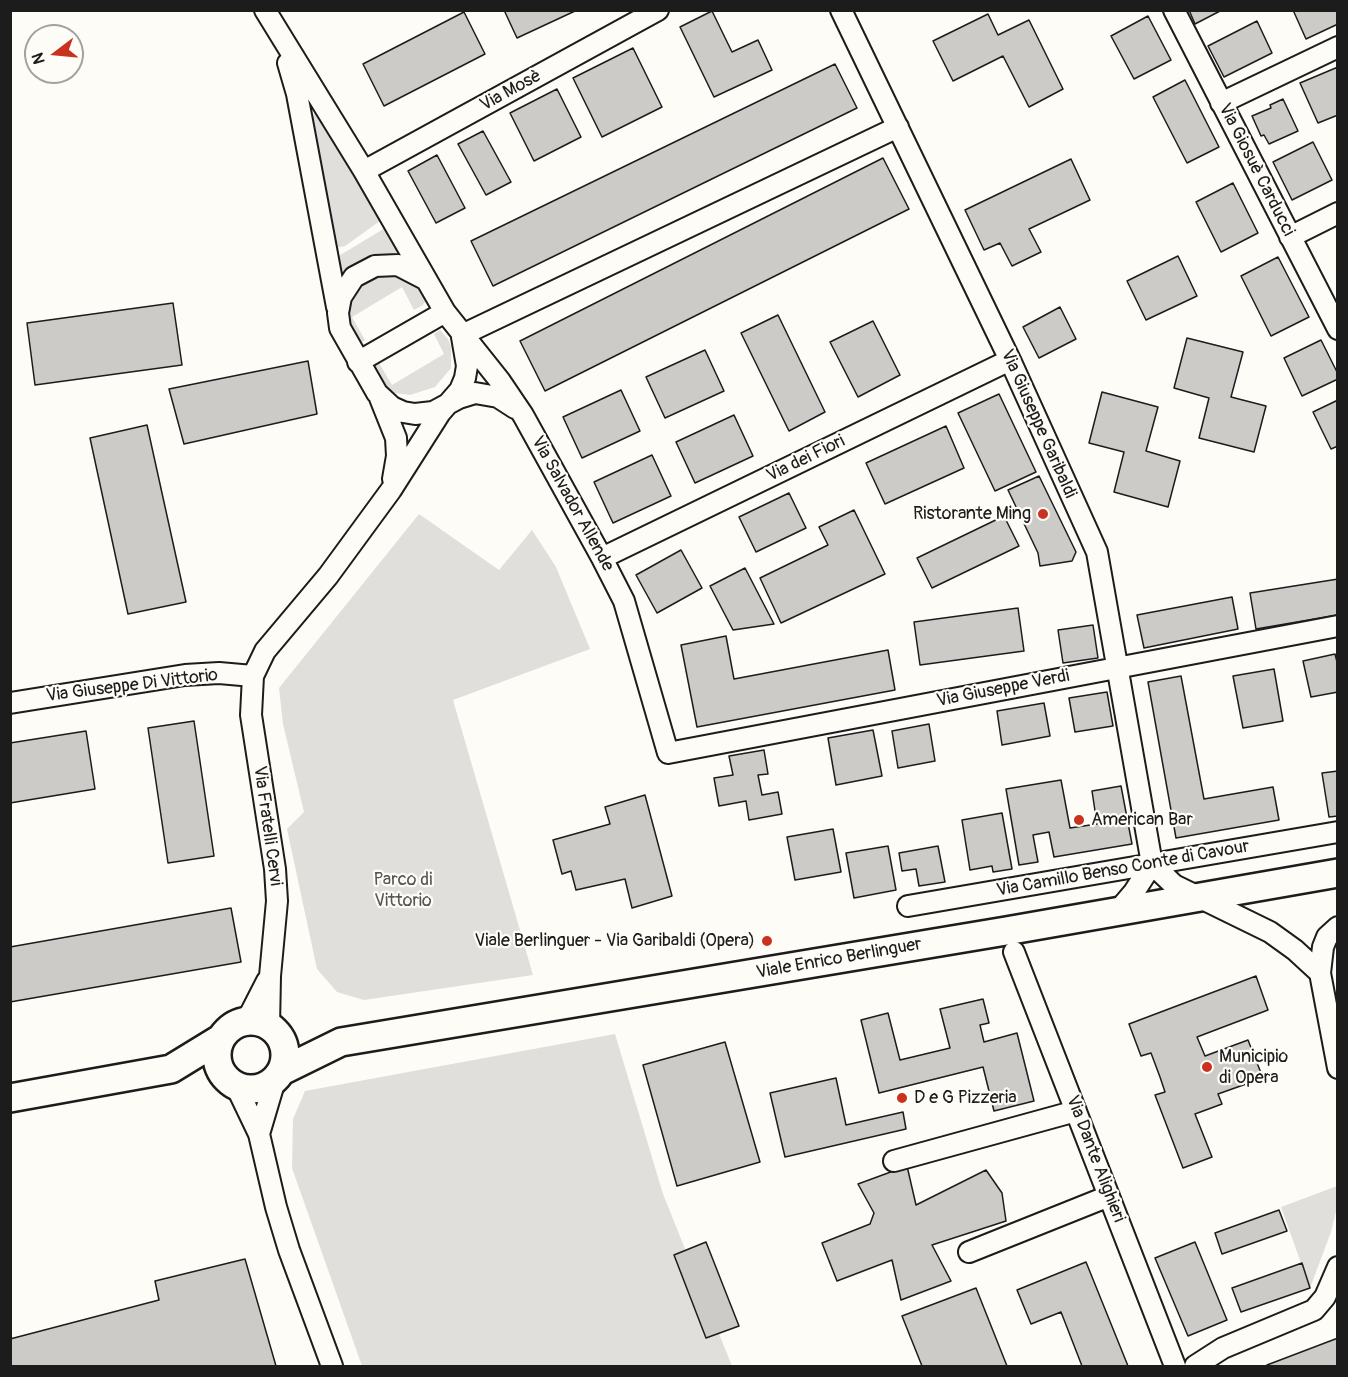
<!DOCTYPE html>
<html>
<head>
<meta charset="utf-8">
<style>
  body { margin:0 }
  #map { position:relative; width:1348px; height:1377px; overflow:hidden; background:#fdfcf7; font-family:Pangolin,sans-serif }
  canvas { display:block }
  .frame { position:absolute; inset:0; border:12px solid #1c1c1c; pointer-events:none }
  .north { position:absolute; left:24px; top:24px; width:60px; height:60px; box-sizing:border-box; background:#fdfcf7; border:2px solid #a3a29f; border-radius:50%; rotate:254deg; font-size:16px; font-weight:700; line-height:24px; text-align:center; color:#1c1c1c }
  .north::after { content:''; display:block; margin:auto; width:21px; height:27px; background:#c8321e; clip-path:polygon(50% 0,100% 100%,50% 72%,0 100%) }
</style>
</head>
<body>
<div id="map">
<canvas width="1348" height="1377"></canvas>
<div class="frame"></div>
<div class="north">N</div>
</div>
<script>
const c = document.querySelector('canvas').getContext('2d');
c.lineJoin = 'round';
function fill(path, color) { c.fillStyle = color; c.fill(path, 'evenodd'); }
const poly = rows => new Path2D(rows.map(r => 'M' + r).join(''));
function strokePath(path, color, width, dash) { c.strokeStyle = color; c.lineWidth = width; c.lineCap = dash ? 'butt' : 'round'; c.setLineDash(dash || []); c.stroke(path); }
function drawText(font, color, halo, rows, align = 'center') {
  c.font = font + ' Pangolin,sans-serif'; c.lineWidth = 4.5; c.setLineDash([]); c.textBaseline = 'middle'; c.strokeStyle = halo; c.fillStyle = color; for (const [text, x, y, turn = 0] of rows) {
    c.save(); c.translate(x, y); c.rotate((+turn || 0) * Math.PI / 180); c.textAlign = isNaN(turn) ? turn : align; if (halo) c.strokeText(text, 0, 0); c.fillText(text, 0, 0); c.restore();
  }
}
fill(poly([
  [315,110,328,125,380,221,345,246,335,248,312,122],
  [385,228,400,252,399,256,369,258,347,270,339,279,337,257],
  [385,275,402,277,415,283,422,291,426,300,423,305,414,310,402,287,352,317,365,340,355,347,349,336,347,308,354,292,373,278],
  [440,330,448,339,451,347,451,368,435,387,410,395,394,393,384,388,371,369,373,366,379,363,392,385,444,354,434,334],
  [419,514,499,570,532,530,556,567,590,649,453,700,533,975,364,1000,337,992,317,969,287,829,304,812,283,724,279,688],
  [615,1034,663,1194,732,1366,362,1366,292,1168,293,1119,305,1091],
  [1337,1186,1337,1207,1331,1232,1310,1288,1281,1207]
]), '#e0dfdb');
const building = poly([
  [504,10,575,10,575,11,517,38,504,10],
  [1189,10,1222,10,1195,24,1189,10],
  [1293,10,1338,10,1338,24,1306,39,1293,10],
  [712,11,732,52,758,40,772,70,714,97,680,27,712,11],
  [464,12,485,54,384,106,363,64,464,12],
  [988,14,998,35,1029,20,1063,89,1029,107,1003,56,953,81,933,41,988,14],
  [1148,16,1171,60,1134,79,1111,36,1148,16],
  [1257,21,1272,53,1224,77,1208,46,1257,21],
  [633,48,662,107,602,137,573,78,633,48],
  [835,64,857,108,493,286,471,241,835,64],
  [1338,67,1338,115,1318,123,1300,83,1338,67],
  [1185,80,1219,147,1187,163,1153,97,1185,80],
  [557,89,581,137,534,161,510,113,557,89],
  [1283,99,1298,131,1269,144,1264,135,1261,136,1252,116,1271,108,1270,105,1283,99],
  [483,131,511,182,486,195,458,144,483,131],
  [1313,142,1332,180,1292,200,1273,162,1313,142],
  [437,155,465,208,436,223,408,171,437,155],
  [883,158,909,209,545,391,520,341,883,158],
  [1071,159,1090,200,1029,229,1041,252,1012,266,1000,243,984,250,965,210,1071,159],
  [1233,183,1258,233,1221,252,1196,202,1233,183],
  [1178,256,1197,296,1146,320,1127,281,1178,256],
  [1278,257,1309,317,1271,336,1241,276,1278,257],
  [173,303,182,365,35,385,27,323,173,303],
  [1060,307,1076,339,1039,358,1023,327,1060,307],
  [778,315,825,412,789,431,741,333,778,315],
  [873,321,900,375,858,397,830,342,873,321],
  [1187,338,1243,352,1231,397,1266,406,1254,452,1199,438,1209,398,1174,388,1187,338],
  [1321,340,1338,374,1338,379,1302,396,1284,358,1321,340],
  [705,350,724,391,665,418,646,377,705,350],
  [308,361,317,414,184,444,169,389,308,361],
  [621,390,640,431,582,458,563,417,621,390],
  [1102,392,1158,407,1146,451,1180,461,1168,507,1114,492,1124,452,1089,443,1102,392],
  [999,394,1036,472,995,491,958,413,999,394],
  [1338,400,1338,446,1331,449,1313,412,1338,400],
  [734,415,753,456,695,483,676,442,734,415],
  [147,425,186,602,128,614,90,438,147,425],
  [946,426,964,468,885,504,866,463,946,426],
  [652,455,671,496,613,523,594,482,652,455],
  [1039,476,1076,552,1072,561,1040,566,1038,553,1008,490,1039,476],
  [789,493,806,528,756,552,739,517,789,493],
  [854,510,885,574,781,623,760,578,828,545,819,527,854,510],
  [1004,516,1019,546,932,588,917,558,1004,516],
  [681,550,702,588,657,613,636,575,681,550],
  [745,568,774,624,733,630,710,586,745,568],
  [1338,579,1338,615,1256,629,1250,593,1338,579],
  [1232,597,1238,629,1144,648,1137,615,1232,597],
  [1018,608,1024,651,920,665,914,622,1018,608],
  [1093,625,1098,658,1063,663,1058,630,1093,625],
  [726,636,734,679,888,650,895,690,697,727,681,645,726,636],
  [1335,654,1338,666,1338,692,1311,697,1303,661,1335,654],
  [1274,669,1283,721,1243,728,1233,676,1274,669],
  [1181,676,1204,799,1273,787,1279,820,1176,838,1148,682,1181,676],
  [1107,692,1113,726,1075,732,1069,698,1107,692],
  [1044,703,1050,736,1002,745,997,711,1044,703],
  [194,721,214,856,168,863,148,728,194,721],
  [929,724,935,761,898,768,892,731,929,724],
  [873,730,882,776,836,785,828,738,873,730],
  [86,731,95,789,10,803,10,743,86,731],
  [764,750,768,774,758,775,762,795,778,792,782,814,749,820,746,801,719,806,714,778,733,775,729,756,764,750],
  [1338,771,1338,816,1329,817,1322,773,1338,771],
  [1061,780,1070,828,1097,824,1092,791,1121,786,1132,844,1054,857,1049,832,1033,835,1038,862,1019,865,1006,789,1061,780],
  [645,795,672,896,632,908,625,879,576,890,571,871,562,874,553,840,610,824,605,807,645,795],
  [1002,813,1012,869,993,872,992,866,970,870,962,820,1002,813],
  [833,829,841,872,795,880,787,837,833,829],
  [888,846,896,890,854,898,846,853,888,846],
  [938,846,945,882,919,886,916,869,902,871,899,853,938,846],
  [231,908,241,962,10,1002,10,947,231,908],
  [1256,976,1268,1010,1197,1037,1205,1056,1248,1040,1263,1078,1218,1094,1222,1104,1195,1114,1212,1157,1183,1168,1155,1095,1165,1092,1160,1077,1151,1053,1141,1056,1129,1024,1256,976],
  [983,999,989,1023,980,1025,984,1042,1017,1033,1034,1101,994,1111,983,1067,879,1093,861,1020,888,1013,900,1060,950,1048,940,1009,983,999],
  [725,1042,760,1162,677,1186,643,1065,725,1042],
  [836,1078,846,1125,903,1112,906,1129,785,1157,770,1093,836,1078],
  [907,1166,916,1205,986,1170,1002,1193,1006,1221,932,1245,951,1281,901,1300,892,1260,837,1281,822,1243,870,1224,874,1213,858,1184,907,1166],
  [1279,1210,1287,1231,1222,1254,1215,1233,1279,1210],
  [706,1242,739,1326,706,1338,674,1255,706,1242],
  [1195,1242,1227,1320,1188,1336,1155,1258,1195,1242],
  [245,1259,276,1366,10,1366,10,1339,159,1300,155,1281,245,1259],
  [1086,1262,1128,1366,1082,1366,1061,1312,1031,1324,1017,1290,1086,1262],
  [1302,1263,1310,1288,1241,1312,1232,1288,1302,1263],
  [976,1288,1007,1366,922,1366,902,1316,976,1288],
  [1338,1338,1338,1366,1267,1366,1267,1365,1338,1338]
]);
fill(building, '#cccbc8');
strokePath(building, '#1c1c1c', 1.5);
const street = poly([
  [265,10,364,171,445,312,500,381,523,415,602,558,624,601,668,753,1338,626],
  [841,10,1010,360,1097,552,1152,864,1174,885,1270,932,1295,950,1320,973,1338,1068],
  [1174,10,1338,329],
  [288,63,297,94,337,307],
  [1221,103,1338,47],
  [364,171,658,10],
  [1290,237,1338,213],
  [425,279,398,265,375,266,354,277,341,297,338,313,340,328,377,393,392,407,403,412,415,414,433,412,459,398,475,393,498,397,515,408],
  [462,335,898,127],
  [358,362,445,312],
  [380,398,396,438,397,456,393,479],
  [602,558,1010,360],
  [10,703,185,675,219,673,253,676],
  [908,906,1338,832],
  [1117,912,1134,892,1152,864],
  [1014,952,1175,1366],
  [1320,973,1323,947,1327,937,1338,927],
  [247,1020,267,981],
  [269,1026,270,976,277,901,275,869,251,715,253,676,265,651,328,576,391,490,440,413,460,390,465,378,467,366,462,337],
  [236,1086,259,1134,276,1207,289,1250,332,1366],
  [259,1134,275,1080],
  [894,1161,1076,1111],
  [969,1252,1109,1196],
  [1195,1366,1223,1348,1314,1310,1325,1297,1338,1267]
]);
const secondary = poly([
  '217 1055a34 34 0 1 1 68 0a34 34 0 1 1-68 0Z',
  [282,1071,341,1042,1006,931,1338,873],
  [10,1098,171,1069,220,1039]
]);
strokePath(street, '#1c1c1c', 24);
strokePath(secondary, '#1c1c1c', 32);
strokePath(street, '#fdfcf7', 20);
strokePath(secondary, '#fdfcf7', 27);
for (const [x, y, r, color] of [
  [1043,514,6,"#c8321e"],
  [1079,820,6,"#c8321e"],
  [767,941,6,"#c8321e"],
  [1207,1067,6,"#c8321e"],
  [902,1098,6,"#c8321e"]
]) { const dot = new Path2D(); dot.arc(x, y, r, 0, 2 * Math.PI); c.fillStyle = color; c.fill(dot); strokePath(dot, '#fdfcf7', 2); }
drawText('18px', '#1c1c1c', '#fdfcf7', [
  ["Via Mosè",511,91,-29],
  ["Via Giosuè Carducci",1256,170,63],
  ["Via Giuseppe Garibaldi",1038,424,66],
  ["Via dei Fiori",806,459,-26],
  ["Via Salvador Allende",572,504,61],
  ["Via Giuseppe Di Vittorio",132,686,-7],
  ["Via Giuseppe Verdi",1003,689,-11],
  ["Via Fratelli Cervi",267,826,82],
  ["Via Camillo Benso Conte di Cavour",1123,869,-10],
  ["Viale Enrico Berlinguer",839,959,-10],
  ["Via Dante Alighieri",1095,1159,69]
]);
drawText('18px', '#1c1c1c', '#fdfcf7', [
  ["Ristorante Ming",1031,514,"right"],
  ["American Bar",1091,820],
  ["Viale Berlinguer - Via Garibaldi (Opera)",755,941,"right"],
  ["Municipio",1219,1057],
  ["di Opera",1219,1078],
  ["D e G Pizzeria",914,1098]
], 'left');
drawText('18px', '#575655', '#fdfcf7', [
  ["Parco di",403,880],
  ["Vittorio",403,901]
]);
</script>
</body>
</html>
